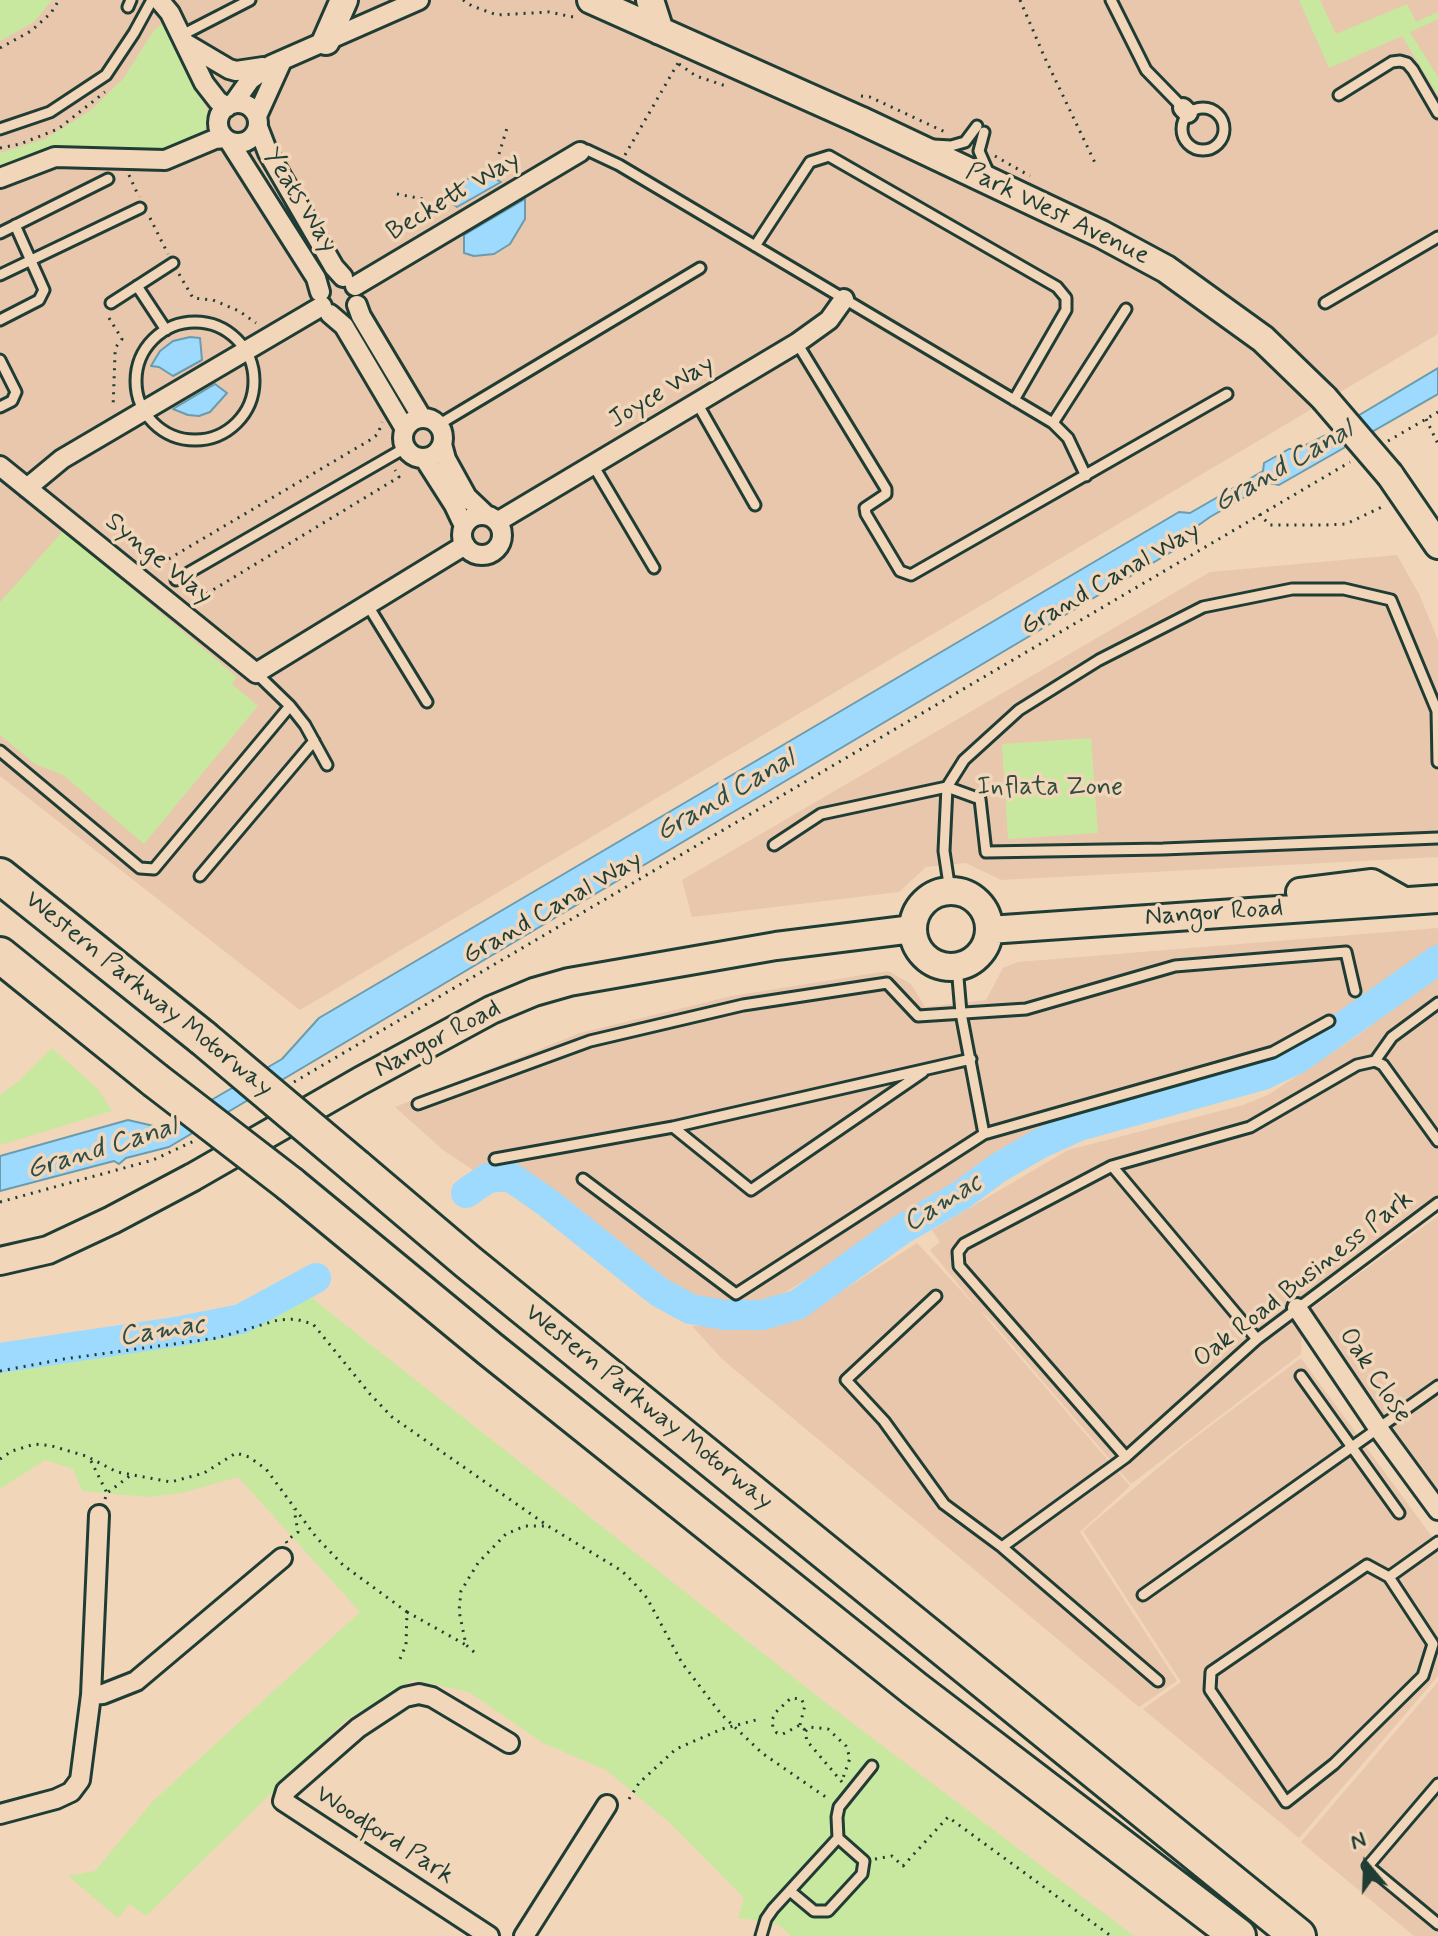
<!DOCTYPE html>
<html>
<head>
<meta charset="utf-8">
<style>
  body { margin:0 }
  #map { position:relative; width:1438px; height:1936px; overflow:hidden; background:#f2d6b9; font-family:Mynerve,sans-serif }
  canvas { display:block }
  .north { position:absolute; left:1326px; top:1824px; width:80px; height:80px; -webkit-text-stroke:6px #f2d6b9; paint-order:stroke; rotate:341deg; font-size:22px; font-weight:700; line-height:32px; text-align:center; color:#1f3d34 }
  .north::after { content:''; display:block; margin:auto; width:28px; height:36px; background:#1f3d34; clip-path:polygon(50% 0,100% 100%,50% 72%,0 100%) }
</style>
</head>
<body>
<div id="map">
<canvas width="1438" height="1936"></canvas>
<div class="north">N</div>
</div>
<script>
const c = document.querySelector('canvas').getContext('2d');
c.lineJoin = 'round';
function fill(path, color) { c.fillStyle = color; c.fill(path, 'evenodd'); }
const poly = rows => new Path2D(rows.map(r => 'M' + r).join(''));
function strokePath(path, color, width, dash) { c.strokeStyle = color; c.lineWidth = width; c.lineCap = dash ? 'butt' : 'round'; c.setLineDash(dash || []); c.stroke(path); }
function drawText(font, color, halo, rows, align = 'center') {
  c.font = font + ' Mynerve,sans-serif'; c.lineWidth = 7; c.setLineDash([]); c.textBaseline = 'middle'; c.strokeStyle = halo; c.fillStyle = color; for (const [text, x, y, turn = 0] of rows) {
    c.save(); c.translate(x, y); c.rotate((+turn || 0) * Math.PI / 180); c.textAlign = isNaN(turn) ? turn : align; if (halo) c.strokeText(text, 0, 0); c.fillText(text, 0, 0); c.restore();
  }
}
fill(poly([
  [0,0,1438,0,1438,334,300,1010,0,776],
  [1397,555,1419,594,1438,640,1438,857,1001,880,966,863,926,867,899,892,692,917,682,880,1210,572],
  [1438,928,1438,945,1375,996,1295,1053,1046,1132,771,1301,732,1302,686,1297,516,1171,499,1166,476,1172,443,1150,395,1107,580,1033,732,996,888,971,911,984,925,1007,986,1000,1003,968,1018,962],
  [1438,975,1438,1208,1303,1308,1301,1354,1131,1484,988,1317,981,1312,1130,1486,1080,1532,1177,1681,1139,1707,722,1359,692,1326,774,1324,803,1316,917,1243,979,1310,930,1250,940,1242,932,1230,1068,1150,1243,1105,1268,1095,1357,1036],
  [1438,1216,1438,1494,1308,1311],
  [1301,1358,1438,1545,1438,1676,1299,1838,1143,1709,1181,1682,1083,1531,1189,1442],
  [1438,1682,1438,1936,1414,1936,1301,1842]
]), '#e8c7ad');
fill(poly([
  [0,0,52,0,34,22,0,41],
  [1299,0,1320,0,1336,34,1407,4,1416,22,1438,12,1438,19,1410,32,1438,77,1438,95,1402,36,1329,68],
  [165,22,183,68,207,109,208,122,205,130,183,144,154,152,91,147,67,149,32,155,0,167,0,153,45,139,90,111,123,79,154,30],
  [63,531,237,677,232,684,258,706,144,844,63,775,35,764,0,735,0,602],
  [1091,738,1098,833,1008,839,1002,744],
  [52,1048,98,1089,112,1111,0,1145,0,1095,19,1081],
  [314,1285,310,1296,342,1322,830,1706,1134,1936,791,1936,777,1924,738,1918,744,1898,670,1823,606,1770,543,1743,469,1692,413,1680,346,1720,146,1916,130,1904,118,1918,68,1876,95,1871,152,1802,360,1612,238,1477,182,1493,151,1497,124,1495,82,1491,73,1469,45,1460,0,1489,0,1363,223,1328,244,1323]
]), '#c8e8a0');
const water = poly([
  [474,176,492,177,501,182,457,207,447,199,456,184,474,176],
  [525,199,525,219,510,244,494,254,474,256,464,253,464,235,525,199],
  [190,337,200,338,202,360,173,376,159,367,151,366,160,351,173,341,190,337],
  [1438,368,1438,394,1279,485,1269,483,1210,517,1196,527,1193,539,169,1147,126,1158,119,1164,114,1161,0,1191,0,1156,128,1120,158,1127,170,1124,282,1059,319,1018,1179,512,1190,513,1263,471,1264,463,1289,449,1298,449,1324,436,1438,368],
  [215,384,227,393,210,412,199,416,188,415,173,409,215,384]
]);
fill(water, '#9ddafe');
strokePath(water, '#6b9bad', 2);
strokePath(poly([
  [466,1193,488,1178,509,1176,548,1203,659,1292,690,1309,725,1315,762,1315,797,1305,901,1230,960,1196,998,1168,1041,1143,1079,1126,1263,1075,1297,1059,1438,960],
  [0,1358,181,1331,241,1319,316,1278]
]), '#9ddafe', 30);
const lane = poly([
  [1111,0,1146,70,1183,108],
  [128,7,131,0],
  [182,35,250,0],
  [1339,95,1392,62,1400,61,1407,63,1413,70,1438,113],
  '1182 129a21 21 0 1 1 42 0a21 21 0 1 1-42 0Z',
  [0,129,50,112,106,75,134,33,152,0],
  [984,132,979,151,989,174],
  [933,145,951,146,965,142,977,126],
  [580,152,587,150,619,165,1053,423,1068,438,1086,476],
  [0,233,108,179],
  [755,246,810,162,829,156,1057,287,1066,298,1066,310,1014,400],
  [0,275,140,208],
  [137,286,166,330],
  [111,303,173,263],
  [1325,303,1438,237],
  [0,320,39,300,44,290,15,225],
  '136 381a59 59 0 1 1 118 0a59 59 0 1 1-118 0Z',
  [797,343,886,489,886,494,865,508,866,514,900,571,911,575,1227,394],
  [0,360,16,392,12,401,0,407],
  [697,403,755,505],
  [1053,423,1126,309],
  [438,425,700,268],
  [593,465,654,568],
  [176,580,405,448],
  [367,604,427,702],
  [290,706,305,725,327,765],
  [0,751,140,868,154,869,290,706,256,673],
  [774,845,821,814,947,787,980,799,986,852,1163,849,1438,838],
  [200,876,314,741],
  [950,891,944,851,947,787,964,760,1019,710,1099,660,1203,607,1292,589,1344,589,1391,600,1437,711,1438,762],
  [957,966,961,1013,984,1134],
  [1375,1061,1392,1037,1438,1003],
  [418,1104,590,1041,743,1005,887,983,918,1016,1026,1009,1175,966,1346,952,1355,991],
  [673,1127,751,1190,923,1072],
  [495,1159,673,1127,971,1059],
  [1112,1166,1257,1339],
  [583,1179,736,1294,984,1134,1273,1052,1329,1021],
  [936,1296,846,1380,884,1421,944,1504,1002,1547],
  [1301,1376,1399,1513],
  [1126,1457,959,1266,958,1252,964,1244,1112,1166,1250,1127,1357,1065,1375,1061,1383,1065,1438,1141],
  [1367,1565,1389,1577,1433,1644,1423,1676,1334,1764,1286,1802,1210,1690,1211,1672,1367,1565],
  [1389,1577,1438,1542],
  [1143,1595,1438,1386],
  [1158,1681,1002,1547,1126,1457,1257,1339,1438,1203],
  [1438,1784,1368,1866,1438,1924],
  [838,1838,837,1817,839,1807,872,1766],
  [761,1936,766,1919,773,1909,838,1838,864,1861,862,1874,828,1911,814,1911,790,1891]
]);
const street = poly([
  [159,0,170,13,204,83,218,101,227,107],
  [185,43,229,69,236,71,263,67],
  '218 123a20 20 0 1 1 40 0a20 20 0 1 1-40 0Z',
  [233,104,250,80,271,65,419,0],
  [1183,108,1188,113],
  [257,116,281,63],
  [258,127,268,153,334,267,343,277],
  [229,141,316,278,320,292],
  [0,178,55,157,165,160,215,139,224,138],
  [355,286,580,152],
  [357,305,361,316,422,418],
  [330,314,344,326,405,429],
  '403 438a20 20 0 1 1 40 0a20 20 0 1 1-40 0Z',
  [442,444,446,459,467,497,486,515],
  [424,458,454,505,464,526],
  [0,466,256,673,465,545],
  [27,488,62,459,322,306],
  '462 535a20 20 0 1 1 40 0a20 20 0 1 1-40 0Z',
  [497,522,797,343,829,320,844,299],
  [1297,1308,1378,1428,1438,1510],
  [91,1695,103,1694,136,1681,282,1558],
  [0,1814,56,1799,71,1792,80,1780,91,1695,99,1515],
  [489,1936,283,1801,286,1791,358,1728,405,1697,419,1694,432,1697,509,1743],
  [524,1936,607,1805]
]);
const secondary = poly([
  [591,0,860,120,1101,234,1166,269,1263,339,1324,398],
  [650,0,660,31],
  [326,41,344,0],
  [1390,475,1438,545],
  '913 929a38 38 0 1 1 76 0a38 38 0 1 1-76 0Z',
  [1300,892,1372,883,1404,901],
  [989,930,1438,899],
  [0,1261,48,1250,112,1220,193,1177,360,1081,491,1010,534,992,569,982,776,946,913,929]
]);
const highway = poly([
  [0,876,203,1038],
  [0,955,155,1080],
  [356,1167,468,1262,1298,1936],
  [290,1184,490,1349,915,1689,1238,1936]
]);
strokePath(lane, '#1f3d34', 15);
strokePath(street, '#1f3d34', 24);
strokePath(secondary, '#1f3d34', 32);
strokePath(highway, '#1f3d34', 40);
strokePath(poly([
  [463,0,472,6,497,15,549,12,578,18],
  [1020,0,1044,56,1097,167],
  [0,48,31,31,51,13,59,0],
  [679,64,696,76,726,86],
  [861,96,870,97,945,132],
  [0,148,20,144,58,129,105,92],
  [499,154,507,128],
  [625,155,678,63],
  [995,156,1030,176],
  [129,175,139,197],
  [397,194,423,199],
  [150,218,168,254],
  [179,274,193,298,213,300,239,311,256,323],
  [109,318,122,339,116,347,115,354,113,408],
  [1426,419,1438,444],
  [1388,441,1438,412],
  [1259,514,1270,525,1324,525,1346,524,1386,505],
  [155,567,370,440,378,434,382,422],
  [193,602,399,477,395,470],
  [294,1082,1350,462],
  [0,1202,153,1160,194,1141],
  [0,1371,64,1359,217,1338,278,1320,295,1319,313,1324,370,1394,392,1417,548,1526,622,1571,634,1583,647,1598,682,1663,721,1714,762,1753,830,1800],
  [0,1459,12,1451,35,1444,52,1446,86,1456,117,1472,171,1482,204,1473,236,1453,249,1457,266,1469,316,1537,343,1565,407,1612,406,1645,400,1659],
  [91,1461,107,1493],
  [105,1499,107,1493,131,1475],
  [287,1543,286,1541,298,1532,294,1509],
  [407,1612,466,1645],
  [474,1652,466,1645,459,1611,461,1591,478,1563,506,1534,525,1526,547,1526],
  [800,1725,805,1705,801,1699,791,1698,776,1712,772,1720,773,1728,777,1733,783,1734,800,1725,806,1731],
  [842,1782,807,1741,805,1732,809,1727,828,1729,846,1746,850,1758,842,1781],
  [629,1799,639,1783,676,1749,722,1729,756,1720],
  [875,1859,892,1856,903,1866,948,1817,1111,1936]
]), '#1f3d34', 3, [2, 6]);
strokePath(lane, '#f2d6b9', 9);
strokePath(street, '#f2d6b9', 18);
strokePath(secondary, '#f2d6b9', 26);
strokePath(highway, '#f2d6b9', 34);
const secondaryBridge = poly([
  [1324,398,1390,475]
]);
const highwayBridge = poly([
  [203,1038,356,1167],
  [155,1080,290,1184]
]);
strokePath(secondaryBridge, '#1f3d34', 32, []);
strokePath(highwayBridge, '#1f3d34', 40, []);
strokePath(secondaryBridge, '#f2d6b9', 26);
strokePath(highwayBridge, '#f2d6b9', 34);
drawText('26px', '#1f3d34', '#f2d6b9', [
  ["Beckett Way",454,197,-31],
  ["Yeats Way",299,201,58],
  ["Park West Avenue",1057,215,26],
  ["Joyce Way",662,393,-31],
  ["Synge Way",158,560,39],
  ["Grand Canal Way",1111,580,-30],
  ["Grand Canal Way",553,909,-30],
  ["Nangor Road",1214,914,-4],
  ["Western Parkway Motorway",148,995,39],
  ["Nangor Road",438,1040,-28],
  ["Oak Road Business Park",1304,1280,-38],
  ["Oak Close",1374,1376,56],
  ["Western Parkway Motorway",648,1408,39],
  ["Woodford Park",384,1836,33]
]);
drawText('26px', '#304e3f', '#f2d6b9', [
  ["Inflata Zone",1050,789]
]);
drawText('italic 28px', '#2c4d48', '#f2d6b9', [
  ["Grand Canal",1284,468,-30],
  ["Grand Canal",726,797,-30],
  ["Grand Canal",102,1150,-17],
  ["Camac",943,1204,-32],
  ["Camac",162,1332,-9]
]);
</script>
</body>
</html>
